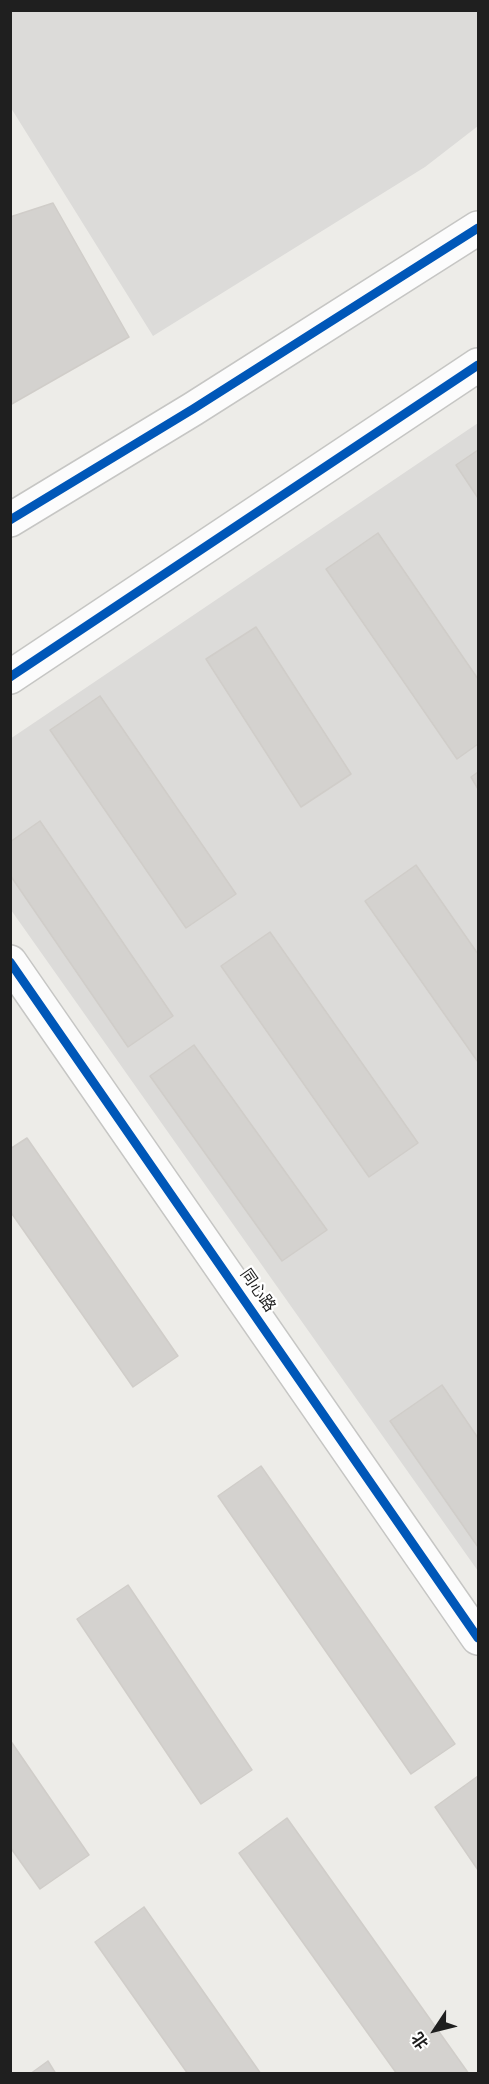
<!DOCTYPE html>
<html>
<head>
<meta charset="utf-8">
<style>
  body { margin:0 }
  #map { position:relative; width:489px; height:2084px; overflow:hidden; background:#edece8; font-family:"Nunito Sans","Noto Sans SC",sans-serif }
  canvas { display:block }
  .frame { position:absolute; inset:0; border:12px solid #1f1f1f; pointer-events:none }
  .north { position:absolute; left:405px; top:2000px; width:60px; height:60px; -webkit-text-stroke:4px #fff; paint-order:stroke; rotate:235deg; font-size:16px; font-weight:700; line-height:24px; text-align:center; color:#1f1f1f }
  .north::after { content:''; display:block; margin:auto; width:21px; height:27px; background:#1f1f1f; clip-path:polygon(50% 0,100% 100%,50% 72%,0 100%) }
</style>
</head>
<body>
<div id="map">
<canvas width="489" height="2084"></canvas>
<div class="frame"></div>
<div class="north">北</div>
</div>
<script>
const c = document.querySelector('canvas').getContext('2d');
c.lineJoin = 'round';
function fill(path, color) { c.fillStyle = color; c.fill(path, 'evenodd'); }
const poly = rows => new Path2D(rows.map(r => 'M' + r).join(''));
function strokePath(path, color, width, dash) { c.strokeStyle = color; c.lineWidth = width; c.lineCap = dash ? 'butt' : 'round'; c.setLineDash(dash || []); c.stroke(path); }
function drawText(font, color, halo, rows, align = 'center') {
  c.font = font + ' "Nunito Sans","Noto Sans SC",sans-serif'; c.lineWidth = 4.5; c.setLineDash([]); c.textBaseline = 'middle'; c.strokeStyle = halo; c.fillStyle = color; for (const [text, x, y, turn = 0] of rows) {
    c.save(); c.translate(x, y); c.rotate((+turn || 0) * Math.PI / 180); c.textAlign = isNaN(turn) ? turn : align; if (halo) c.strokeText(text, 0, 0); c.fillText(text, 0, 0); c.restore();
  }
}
fill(poly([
  [11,10,478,11,478,126,425,167,153,336,11,108],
  [478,423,478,1571,11,910,10,739]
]), '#dcdbd9');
const building = poly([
  [53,203,129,337,10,405,10,217,53,203],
  [478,450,478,498,456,465,478,450],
  [378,533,478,679,478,744,457,759,326,569,378,533],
  [256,627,351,774,301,807,206,659,256,627],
  [100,696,236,894,186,928,50,730,100,696],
  [478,772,478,789,471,777,478,772],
  [40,821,173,1016,128,1047,10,875,10,842,40,821],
  [416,865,478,954,478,1062,365,901,416,865],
  [270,932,418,1143,369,1177,221,966,270,932],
  [194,1045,327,1230,282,1261,150,1076,194,1045],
  [27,1138,178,1356,133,1387,10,1211,10,1149,27,1138],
  [442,1385,478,1438,478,1547,390,1421,442,1385],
  [261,1466,455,1744,411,1774,218,1496,261,1466],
  [128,1585,252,1770,201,1804,77,1619,128,1585],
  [10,1740,89,1855,40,1889,10,1847,10,1740],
  [478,1776,478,1870,435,1807,478,1776],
  [287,1818,469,2074,397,2074,239,1853,287,1818],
  [144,1907,261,2074,188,2074,95,1942,144,1907],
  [48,2061,56,2074,30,2074,48,2061]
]);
fill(building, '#d4d2cf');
strokePath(building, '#d0cdc9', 1.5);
const tertiary = poly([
  [10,520,193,409,478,228],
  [10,677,478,365],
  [10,962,478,1638]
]);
strokePath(tertiary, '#c6c6c4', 36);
strokePath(tertiary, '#fcfcfc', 33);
strokePath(poly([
  [10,520,193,409,478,228],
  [10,677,478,365],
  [10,962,478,1638]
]), '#0057b8', 9);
drawText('16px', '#1f1f1f', '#fff', [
  ["同心路",257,1291,55]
]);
</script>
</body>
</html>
